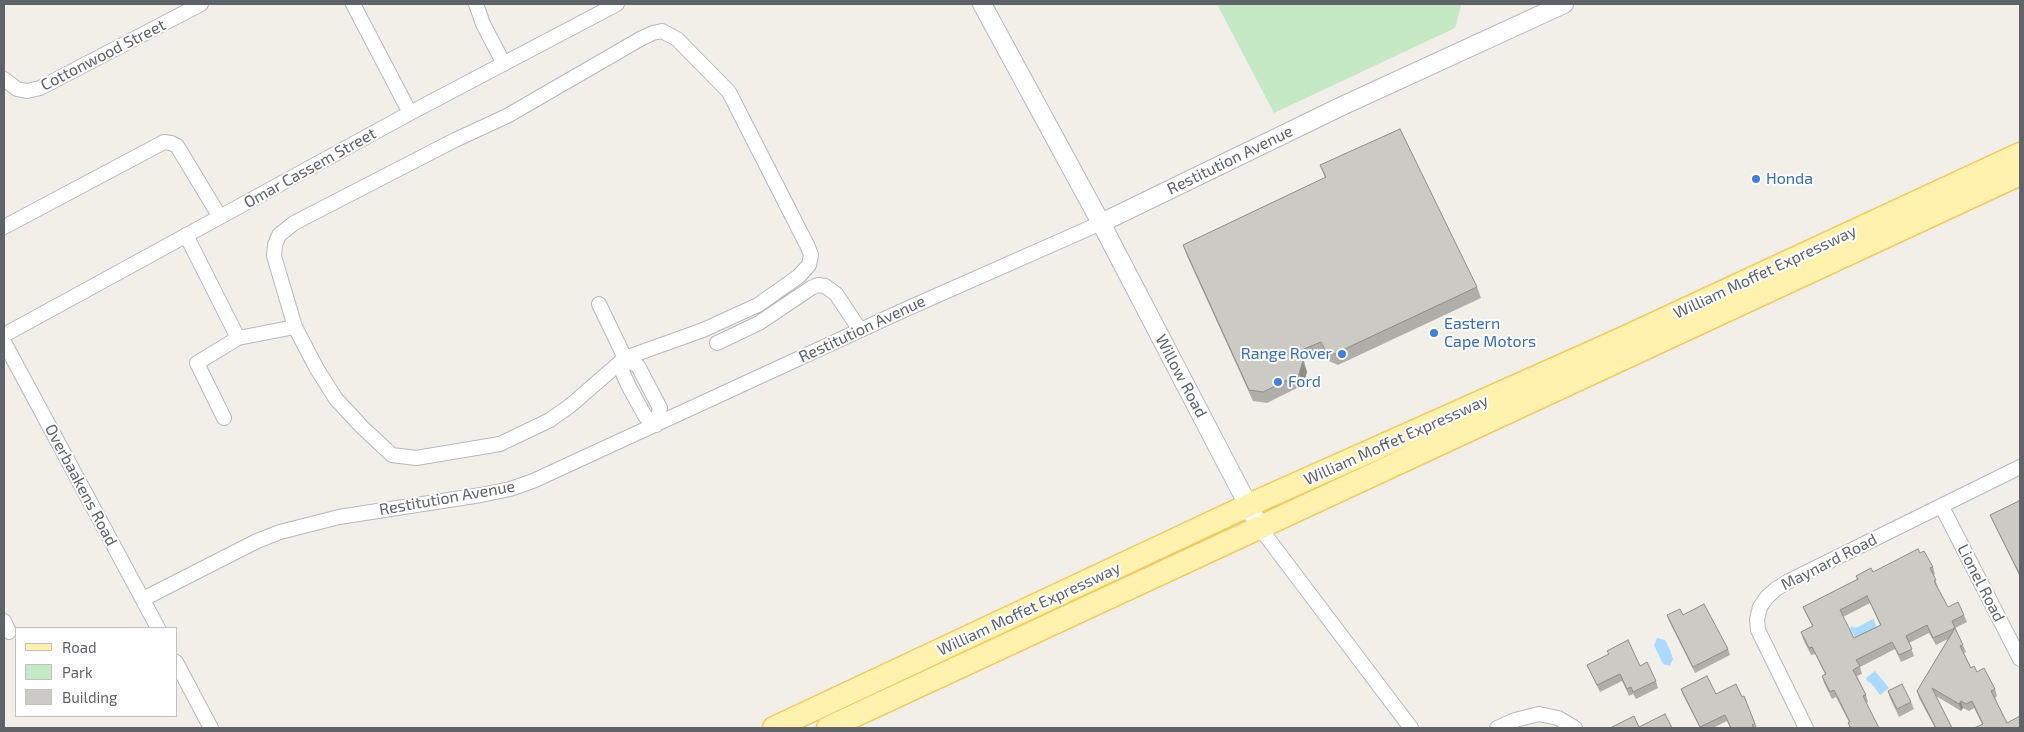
<!DOCTYPE html>
<html>
<head>
<meta charset="utf-8">
<style>
  body { margin:0 }
  #map { position:relative; width:2024px; height:732px; overflow:hidden; background:#f1efe8; font-family:"Exo 2",sans-serif }
  canvas { display:block }
  .frame { position:absolute; inset:0; border:5px solid #5f6368; pointer-events:none }
  .legend { position:absolute; left:15px; top:627px; width:162px; height:90px; box-sizing:border-box; background:#fff; border:1px solid #bfc1c3; margin:0; padding:6px 9px; list-style:none; font-size:15px; color:#5f6368 }
  .legend li { display:flex; align-items:center; gap:10px; height:25px }
  .legend b { width:25px; border:1px solid #bfc1c3 }
</style>
</head>
<body>
<div id="map">
<canvas width="2024" height="732"></canvas>
<div class="frame"></div>
<ul class="legend">
<li><b style="height:6px;background:#fff2af"></b>Road</li>
<li><b style="height:14px;background:#c5e8c5"></b>Park</li>
<li><b style="height:14px;background:#cccac5"></b>Building</li>
</ul>
</div>
<script>
const c = document.querySelector('canvas').getContext('2d');
c.lineJoin = 'round';
function fill(path, color) { c.fillStyle = color; c.fill(path, 'evenodd'); }
const poly = rows => new Path2D(rows.map(r => 'M' + r).join(''));
function strokePath(path, color, width, dash) { c.strokeStyle = color; c.lineWidth = width; c.lineCap = dash ? 'butt' : 'round'; c.setLineDash(dash || []); c.stroke(path); }
function drawText(font, color, halo, rows, align = 'center') {
  c.font = font + ' "Exo 2",sans-serif'; c.lineWidth = 4; c.setLineDash([]); c.textBaseline = 'middle'; c.strokeStyle = halo; c.fillStyle = color; for (const [text, x, y, turn = 0] of rows) {
    c.save(); c.translate(x, y); c.rotate((+turn || 0) * Math.PI / 180); c.textAlign = isNaN(turn) ? turn : align; if (halo) c.strokeText(text, 0, 0); c.fillText(text, 0, 0); c.restore();
  }
}
fill(poly([
  [1217,4,1461,4,1461,6,1455,28,1274,113]
]), '#c5e8c5');
fill(poly([
  [1873,619,1878,629,1856,639,1850,628,1853,626,1855,628,1858,627],
  [1657,638,1665,640,1670,650,1673,659,1670,666,1663,664,1654,645],
  [1875,671,1889,688,1880,695,1871,683,1867,681,1866,678]
]), '#aadaff');
const minor = poly([
  [353,4,410,113],
  [476,4,483,24,504,64],
  [662,31,677,39,729,92,808,247,811,255,809,265,799,276,758,305,703,330,625,358,571,405,550,420,500,444,416,458,392,455,362,427,336,399,317,369,295,327,274,256,275,245,279,235,294,223,455,140,507,116,642,38,653,33,662,31],
  [4,79,17,89,27,91,40,88,201,4],
  [4,227,164,142,171,143,177,146,220,217],
  [186,235,238,338],
  [599,304,625,358,638,366,660,408,656,425,645,416,628,385,622,371,625,358],
  [4,335,410,113,617,4],
  [4,342,158,628],
  [717,343,759,323,811,288,818,285,825,286,836,294,860,330],
  [224,418,197,363,238,338,295,327],
  [1942,507,2020,659],
  [1260,528,1411,728],
  [143,599,257,541,280,532,339,517,481,495,510,489,533,481,904,310,1101,223],
  [4,621,9,632],
  [176,662,211,728],
  [1497,728,1515,720,1539,714,1558,718,1575,728],
  [1806,728,1758,630,1757,619,1760,607,1767,597,1776,589,1789,581,2020,467]
]);
const tertiary = poly([
  [982,4,1101,223,1260,528],
  [1101,223,1342,106,1564,4]
]);
const primary = poly([
  [774,728,1249,505,1617,341,2020,154],
  [828,728,2020,174]
]);
strokePath(minor, '#b5b8bc', 16);
strokePath(tertiary, '#b5b8bc', 20);
strokePath(primary, '#f2c960', 25);
strokePath(minor, '#fff', 14);
strokePath(tertiary, '#fff', 18);
strokePath(primary, '#fff2af', 22);
fill(poly([
  [1320,165,1477,287,1481,298,1338,365,1329,361,1325,354,1304,361,1307,372,1303,385,1267,403,1253,401,1187,256,1183,245,1325,178],
  [2020,504,2020,577,1993,522,1990,515],
  [1920,553,1933,567,1935,574,1933,575,1938,587,1938,588,1948,607,1964,615,1967,622,1955,628,1966,652,1964,653,1971,668,1995,689,1997,696,1995,698,2007,723,2020,728,1982,724,1974,708,1969,711,1963,708,1961,711,1936,696,1952,728,1935,728,1919,698,1917,691,1948,639,1936,645,1929,633,1909,643,1914,656,1901,662,1895,649,1860,667,1862,674,1857,676,1866,695,1868,702,1866,703,1879,728,1850,728,1848,723,1849,722,1836,697,1832,699,1824,683,1822,676,1825,674,1815,654,1811,655,1803,639,1801,632,1812,626,1806,614,1803,607,1857,580,1856,576,1873,572],
  [1870,603,1880,625,1854,638,1843,617],
  [1667,615,1683,615,1728,649,1730,655,1695,673,1669,621],
  [1587,665,1640,666,1656,681,1658,688,1636,699,1633,694,1629,696,1622,681,1600,692],
  [1681,689,1742,697,1744,696,1757,728,1730,728,1727,721,1713,728,1700,728,1683,695],
  [1888,691,1911,702,1914,709,1899,717,1890,698]
]), '#afaea9');
fill(poly([
  [1303,361,1307,372,1303,385,1299,374],
  [1961,701,1963,708,1961,711,1959,704]
]), '#8f8d8a');
const building = poly([
  [1400,129,1477,287,1334,354,1325,350,1321,342,1299,351,1303,361,1299,374,1263,392,1249,390,1183,245,1326,177,1320,165,1400,129],
  [2019,501,2020,504,2020,575,1990,515,2019,501],
  [1918,549,1920,553,1924,551,1933,567,1930,568,1936,580,1934,581,1948,607,1958,602,1964,615,1952,621,1955,628,1933,638,1927,625,1906,636,1912,649,1899,655,1892,642,1856,660,1860,666,1853,670,1866,695,1863,696,1879,728,1851,728,1848,723,1850,722,1834,690,1830,692,1822,676,1826,674,1812,647,1809,648,1801,632,1813,626,1803,607,1858,579,1856,576,1871,568,1873,572,1918,549],
  [1867,596,1881,625,1854,638,1840,610,1867,596],
  [1704,604,1728,649,1693,667,1667,615,1680,609,1683,615,1704,604],
  [1955,628,1963,645,1960,646,1971,668,1974,666,1977,672,1984,668,1995,689,1991,691,2007,723,2020,716,2020,728,1974,728,1983,724,1972,701,1966,704,1961,701,1959,704,1932,688,1952,728,1936,728,1917,691,1955,628],
  [1628,640,1640,666,1647,662,1656,681,1633,692,1631,687,1627,689,1620,674,1597,685,1587,665,1609,654,1607,651,1628,640],
  [1707,676,1716,694,1736,684,1742,697,1744,696,1755,724,1752,725,1754,728,1731,728,1725,715,1700,727,1681,689,1707,676],
  [1902,684,1911,702,1897,709,1888,691,1902,684],
  [1665,714,1672,728,1610,728,1634,716,1639,727,1665,714]
]);
fill(building, '#cccac5');
strokePath(building, '#8f8d8a', 1);
for (const [x, y, r, color] of [
  [1756,179,5,"#3f7fe0"],
  [1434,333,5,"#3f7fe0"],
  [1342,354,5,"#3f7fe0"],
  [1278,382,5,"#3f7fe0"]
]) { const dot = new Path2D(); dot.arc(x, y, r, 0, 2 * Math.PI); c.fillStyle = color; c.fill(dot); strokePath(dot, '#fff', 2); }
drawText('16px', '#5f6368', '#fff', [
  ["Cottonwood Street",103,55,-27],
  ["Restitution Avenue",1230,160,-26],
  ["Omar Cassem Street",310,168,-29],
  ["William Moffet Expressway",1765,272,-25],
  ["Restitution Avenue",862,329,-25],
  ["Willow Road",1181,376,62],
  ["William Moffet Expressway",1396,440,-24],
  ["Overbaakens Road",81,485,62],
  ["Restitution Avenue",447,498,-10],
  ["Maynard Road",1829,562,-27],
  ["Lionel Road",1981,583,63],
  ["William Moffet Expressway",1029,609,-25]
]);
drawText('16px', '#366cbe', '#fff', [
  ["Honda",1766,179],
  ["Eastern",1444,324],
  ["Cape Motors",1444,342],
  ["Range Rover",1332,354,"right"],
  ["Ford",1288,382]
], 'left');
</script>
</body>
</html>
